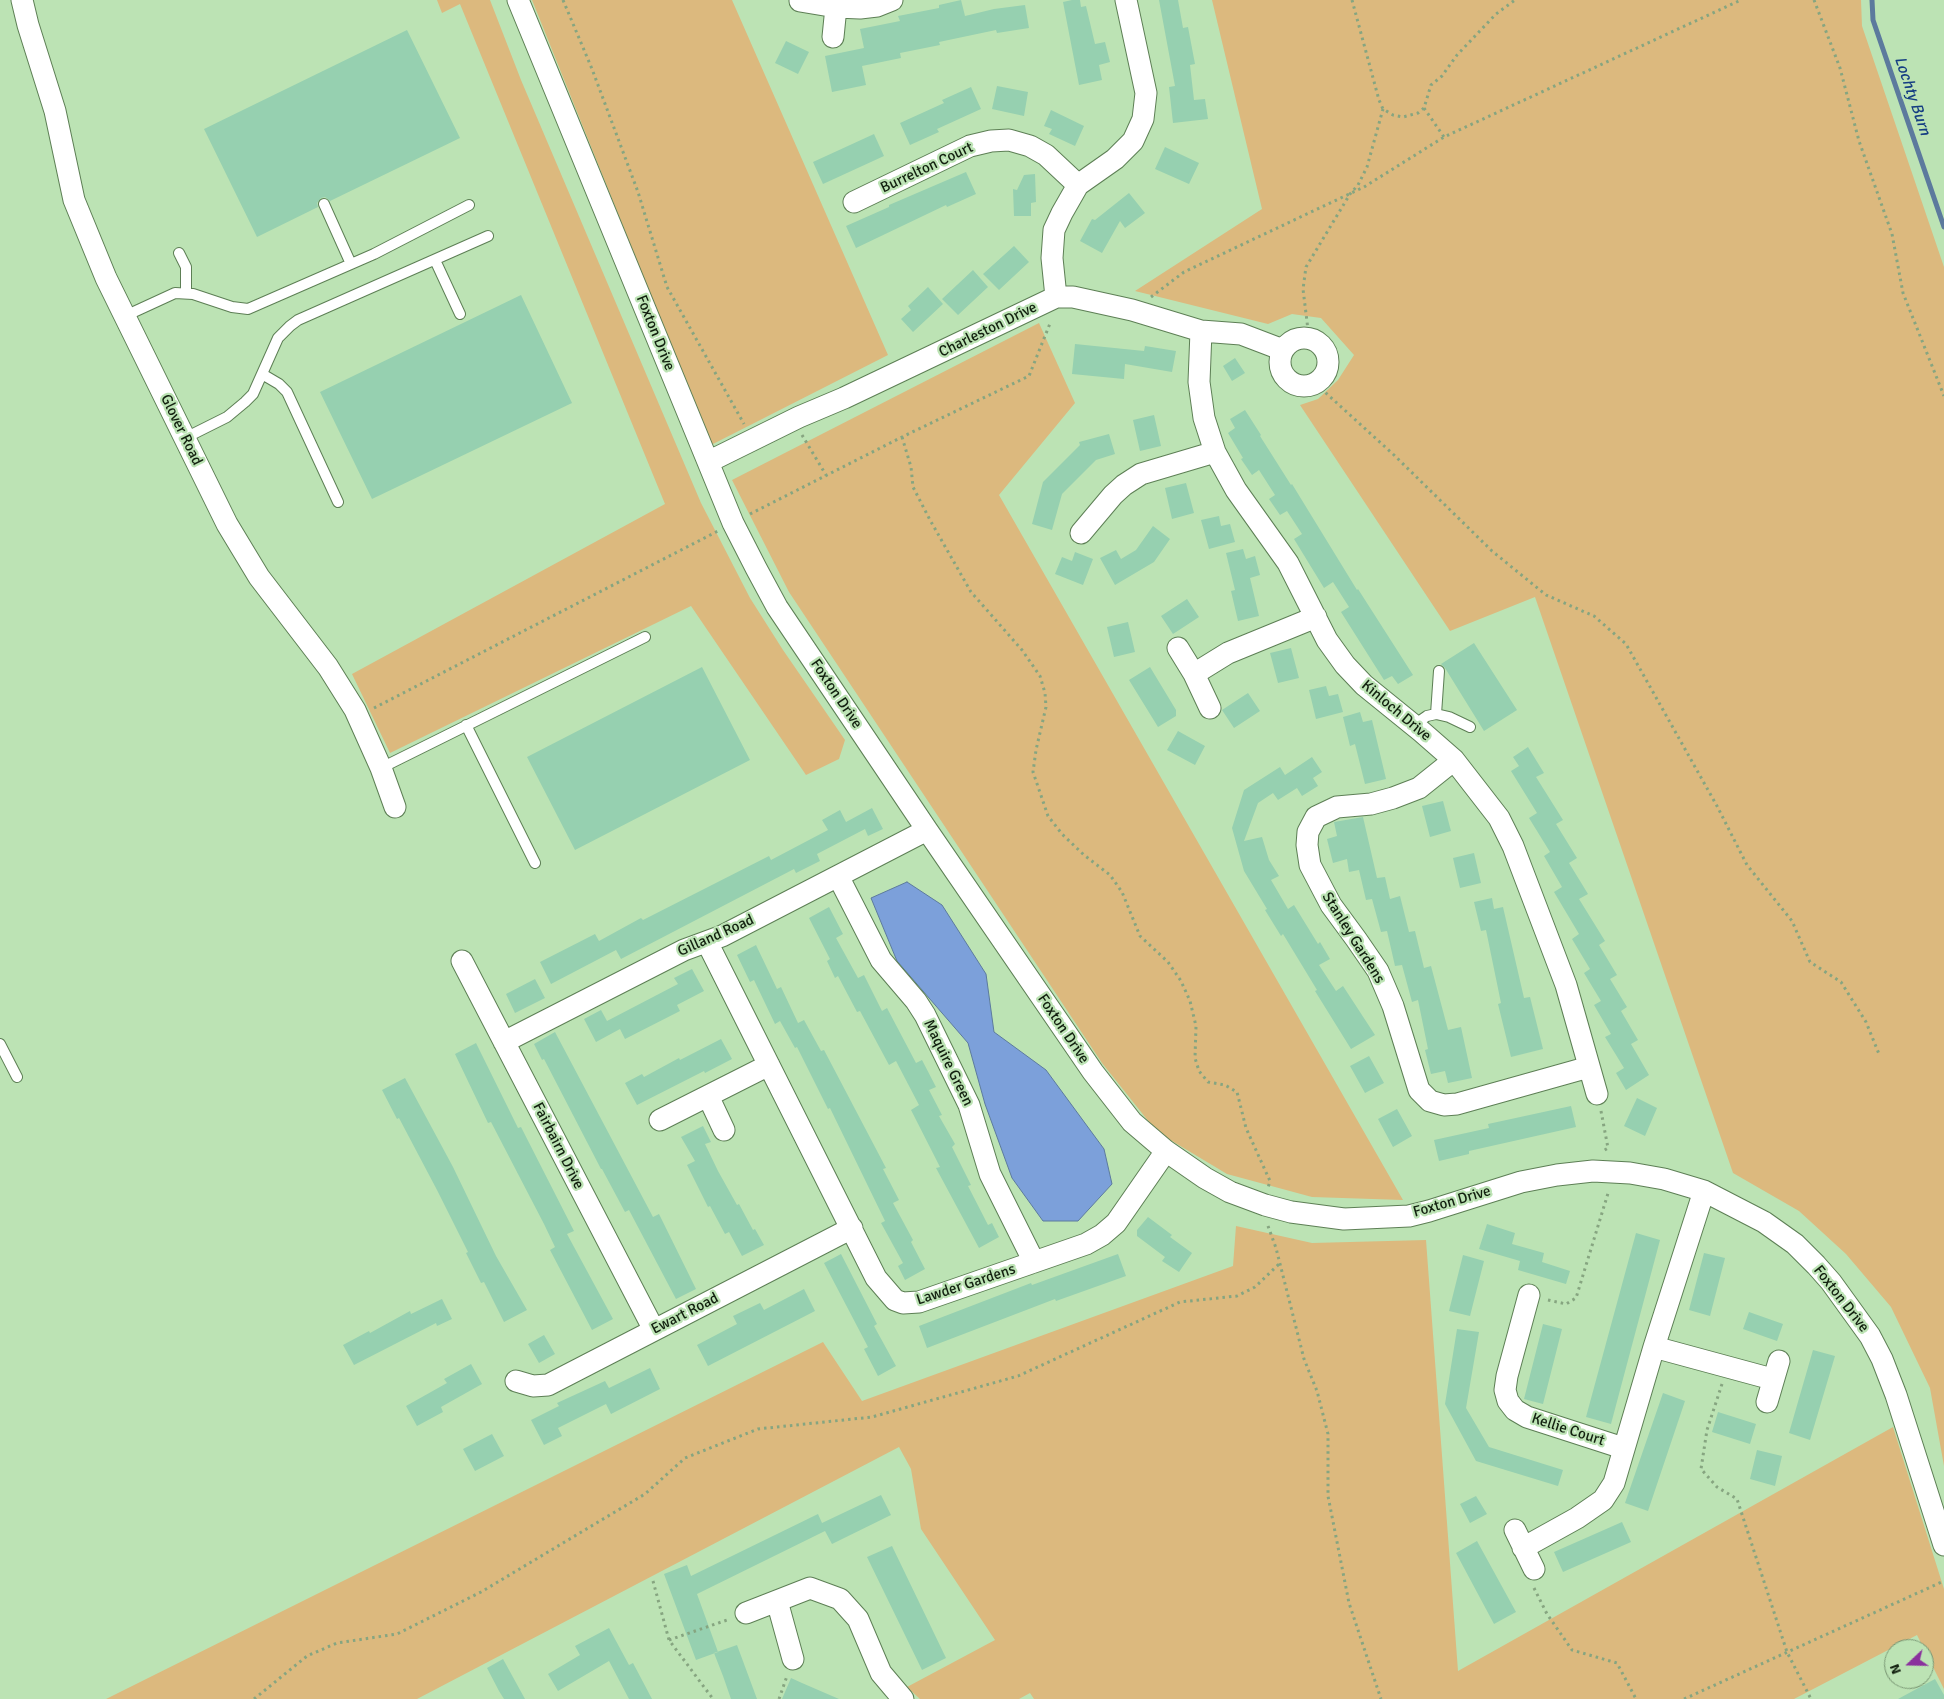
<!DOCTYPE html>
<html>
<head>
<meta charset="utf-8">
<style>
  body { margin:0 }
  #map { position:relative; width:1944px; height:1699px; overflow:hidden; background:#bce3b4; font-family:Signika,sans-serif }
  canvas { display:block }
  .north { position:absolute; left:1884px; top:1639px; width:50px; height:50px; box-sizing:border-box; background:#bce3b4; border:1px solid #789572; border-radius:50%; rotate:249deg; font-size:14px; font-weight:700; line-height:20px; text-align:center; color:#12200f }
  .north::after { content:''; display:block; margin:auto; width:18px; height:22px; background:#8a319d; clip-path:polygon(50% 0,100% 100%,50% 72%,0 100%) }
</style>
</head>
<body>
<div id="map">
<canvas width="1944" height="1699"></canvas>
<div class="north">N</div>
</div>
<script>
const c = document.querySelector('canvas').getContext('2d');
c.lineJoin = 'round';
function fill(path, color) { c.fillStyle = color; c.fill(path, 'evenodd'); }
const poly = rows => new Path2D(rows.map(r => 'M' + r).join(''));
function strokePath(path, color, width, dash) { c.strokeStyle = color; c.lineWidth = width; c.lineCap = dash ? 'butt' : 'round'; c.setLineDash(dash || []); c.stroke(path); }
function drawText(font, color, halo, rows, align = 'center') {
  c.font = font + ' Signika,sans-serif'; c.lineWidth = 4.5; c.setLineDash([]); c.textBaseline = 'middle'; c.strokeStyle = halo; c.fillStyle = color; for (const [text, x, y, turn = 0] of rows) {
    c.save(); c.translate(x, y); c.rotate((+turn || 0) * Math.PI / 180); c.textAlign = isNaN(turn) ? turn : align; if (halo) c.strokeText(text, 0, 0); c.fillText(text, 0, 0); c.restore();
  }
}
fill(poly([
  [437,0,490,0,521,80,701,503,750,598,783,650,845,740,839,759,806,775,691,606,390,753,352,674,665,504,460,4,442,13],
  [532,0,732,0,888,355,711,445],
  [1212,0,1861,0,1862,26,1944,267,1944,1466,1930,1388,1891,1307,1846,1254,1799,1211,1733,1173,1535,597,1450,631,1300,405,1318,399,1338,380,1354,355,1321,318,1292,314,1268,324,1135,291,1262,209],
  [1039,323,1075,403,999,495,1403,1200,1312,1197,1227,1174,1157,1132,1102,1063,789,592,732,480],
  [1236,1226,1312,1243,1426,1240,1458,1671,1893,1427,1944,1589,1944,1689,1917,1635,1794,1699,1034,1699,1030,1693,1019,1699,920,1699,907,1687,995,1640,921,1529,911,1469,899,1447,417,1699,106,1699,823,1342,862,1401,1233,1266]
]), '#dcb97e');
const water = poly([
  [907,882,942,905,986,974,994,1032,1046,1070,1104,1149,1112,1184,1078,1221,1043,1221,1012,1178,985,1104,968,1043,897,961,871,898,907,882]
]);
fill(water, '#7ca0da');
strokePath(water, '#5c7a9d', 1);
strokePath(poly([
  [1872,0,1873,20,1944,227]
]), '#5c7a9d', 5);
fill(poly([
  [961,0,965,16,994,9,1025,5,1029,28,997,33,996,30,939,42,940,45,900,53,901,58,862,66,866,85,832,92,825,56,864,48,860,29,900,21,898,16,939,8,939,5],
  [1072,0,1080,0,1081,7,1086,6,1095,44,1105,42,1110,62,1099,65,1102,80,1079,85,1063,2],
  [1159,0,1178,0,1183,28,1188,27,1195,64,1190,65,1194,100,1205,99,1208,119,1173,123,1169,87,1175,86],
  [407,30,460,138,330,201,325,197,321,198,317,203,318,207,257,237,204,129],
  [786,41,809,52,798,74,775,63],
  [997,86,1028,92,1024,116,992,109],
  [971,87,981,109,937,129,939,132,910,145,900,123,944,103,942,100],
  [1051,110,1084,126,1075,146,1049,134,1052,129,1044,126],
  [874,134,884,156,823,184,813,162],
  [1165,147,1199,163,1189,184,1155,169],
  [966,172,976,194,947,207,946,205,856,248,846,226,889,207,889,205],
  [1035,174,1036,202,1031,203,1031,216,1014,216,1013,189,1017,190,1024,175],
  [1129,193,1145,213,1125,228,1120,221,1102,253,1080,241,1092,219,1095,220],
  [1014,246,1029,262,999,290,983,274],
  [973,270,988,287,958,315,942,299],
  [928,287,943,304,913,332,901,319,911,310,908,306],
  [521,295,572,403,372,499,320,392],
  [1075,344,1144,351,1145,346,1176,351,1172,372,1125,364,1124,379,1072,374],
  [1235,358,1245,373,1232,381,1223,366],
  [1245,410,1261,435,1260,436,1291,485,1292,484,1357,590,1358,589,1413,675,1398,684,1392,676,1384,680,1341,612,1349,607,1333,582,1324,588,1294,539,1302,534,1287,511,1280,515,1269,499,1275,495,1259,470,1252,475,1241,459,1243,458,1228,433,1235,428,1230,419],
  [1154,415,1161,446,1140,451,1133,420],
  [1109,434,1115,454,1096,460,1062,494,1052,530,1032,524,1043,482,1080,445,1079,442],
  [1186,483,1194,513,1172,519,1165,488],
  [1219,516,1221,526,1230,524,1235,542,1209,549,1201,520],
  [1153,526,1170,539,1154,562,1115,585,1100,558,1116,550,1121,559,1136,550],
  [1243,549,1246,559,1255,556,1260,575,1250,578,1259,616,1238,621,1231,591,1235,590,1226,553],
  [1075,552,1093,559,1083,585,1055,574,1062,557,1072,561],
  [1187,599,1199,617,1173,634,1161,616],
  [1128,622,1135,652,1114,657,1107,627],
  [1474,643,1517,710,1484,731,1445,668,1441,664],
  [1291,648,1299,678,1278,683,1270,653],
  [702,667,750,760,575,850,527,757],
  [1150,667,1176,710,1176,716,1158,727,1129,680],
  [1326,686,1329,696,1338,694,1343,712,1316,719,1309,690],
  [1248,693,1260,711,1234,728,1222,710],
  [1360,712,1363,722,1372,720,1386,779,1365,784,1355,744,1350,746,1343,717],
  [1178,731,1205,746,1195,765,1167,750],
  [1528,747,1544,773,1536,777,1563,820,1556,824,1577,858,1569,863,1588,894,1579,899,1605,941,1599,945,1617,975,1610,979,1627,1007,1621,1011,1638,1040,1631,1044,1649,1075,1626,1090,1616,1073,1624,1068,1605,1037,1611,1034,1594,1005,1601,1001,1584,973,1590,969,1572,939,1579,934,1554,892,1562,887,1544,856,1550,852,1529,818,1537,813,1511,771,1519,766,1513,757],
  [1312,757,1322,772,1313,778,1318,786,1302,796,1297,788,1278,800,1273,793,1258,803,1244,841,1262,837,1269,860,1279,876,1271,880,1288,909,1294,905,1318,944,1320,942,1330,959,1319,965,1336,991,1343,986,1375,1035,1351,1049,1315,991,1317,990,1283,934,1281,936,1265,910,1267,909,1244,871,1232,828,1244,790,1280,767,1285,775],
  [1443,801,1451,831,1430,837,1422,806],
  [872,808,883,829,868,836,865,829,817,854,820,861,796,873,794,869,621,959,616,950,551,984,540,962,595,934,599,941,641,918,643,920,769,856,771,860,828,830,822,820,840,810,846,822],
  [1363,817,1377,878,1385,877,1390,899,1400,896,1409,932,1415,931,1424,968,1431,966,1448,1030,1461,1027,1472,1078,1448,1083,1445,1071,1431,1074,1425,1050,1428,1049,1418,1000,1412,1002,1402,965,1395,966,1387,931,1381,932,1372,899,1366,900,1359,870,1349,872,1347,859,1333,863,1327,839,1337,836,1334,822],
  [1474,853,1481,883,1460,888,1453,858],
  [1492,898,1494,909,1503,907,1524,998,1530,997,1543,1049,1511,1057,1498,1004,1501,1003,1486,930,1481,931,1474,902],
  [829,907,843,934,836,938,858,978,864,975,882,1011,887,1008,916,1063,922,1060,936,1087,929,1090,942,1115,939,1116,955,1144,952,1147,971,1185,968,1186,988,1225,992,1223,999,1237,979,1248,936,1168,940,1167,911,1110,919,1105,896,1061,889,1065,860,1011,857,1012,838,976,835,978,827,961,830,959,809,918],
  [756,945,777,989,781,987,798,1023,804,1020,821,1051,824,1050,886,1168,883,1169,899,1200,893,1203,913,1240,911,1242,925,1269,905,1280,898,1266,903,1263,881,1223,885,1221,830,1108,828,1109,797,1047,795,1048,780,1021,775,1024,754,980,750,982,737,955],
  [692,969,704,991,677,1005,680,1011,625,1039,620,1029,596,1042,584,1019,601,1010,607,1021,678,984,674,978],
  [535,979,545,998,515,1013,506,994],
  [555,1032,653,1217,659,1214,696,1289,676,1299,629,1210,625,1212,602,1169,601,1169,544,1059,542,1060,534,1044],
  [721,1039,732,1059,705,1073,704,1071,637,1105,625,1083,642,1074,644,1077,679,1058,680,1060],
  [476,1043,518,1128,521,1127,574,1231,567,1234,613,1319,592,1330,550,1250,555,1247,544,1224,491,1122,488,1123,455,1054],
  [1369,1056,1384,1083,1365,1093,1350,1066],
  [405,1078,453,1167,496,1256,527,1310,504,1322,484,1282,481,1283,466,1253,468,1252,437,1190,399,1118,397,1119,382,1090],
  [1637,1098,1657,1108,1645,1136,1624,1126],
  [1571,1106,1576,1127,1469,1151,1469,1154,1439,1161,1434,1140,1489,1128,1488,1124],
  [1397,1109,1412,1136,1393,1147,1378,1119],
  [703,1126,711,1142,705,1144,718,1171,737,1205,739,1204,753,1230,755,1229,764,1245,742,1256,729,1232,725,1234,710,1206,708,1207,687,1165,695,1161,681,1137],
  [1148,1217,1172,1235,1170,1237,1192,1253,1179,1272,1162,1261,1165,1257,1137,1236,1137,1230],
  [1487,1224,1515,1233,1512,1244,1544,1253,1542,1262,1570,1271,1566,1284,1518,1270,1520,1261,1479,1249],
  [1636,1233,1660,1240,1611,1424,1586,1417],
  [1704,1253,1725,1258,1710,1316,1689,1310],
  [841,1254,877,1324,874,1326,896,1366,878,1376,864,1349,868,1347,824,1263],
  [1118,1254,1126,1276,1056,1301,1055,1299,927,1348,919,1326,1031,1283,1032,1285],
  [1463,1255,1484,1261,1470,1316,1449,1311],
  [804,1289,815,1311,708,1366,697,1345,737,1324,733,1316,760,1303,764,1310],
  [442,1299,452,1319,437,1326,436,1323,354,1365,343,1345,369,1331,370,1333,410,1311,411,1314],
  [1749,1312,1783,1324,1777,1341,1743,1329],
  [1543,1324,1562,1329,1543,1404,1524,1399],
  [1457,1329,1479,1332,1466,1408,1489,1447,1563,1470,1558,1486,1476,1461,1445,1404],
  [544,1335,555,1354,539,1363,528,1344],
  [1813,1350,1835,1356,1810,1440,1789,1433],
  [471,1364,482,1384,441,1407,443,1412,417,1426,406,1406,447,1383,444,1379],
  [650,1368,660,1389,611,1414,606,1404,558,1428,562,1436,544,1445,531,1420,559,1406,557,1403,605,1381,609,1388],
  [1663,1393,1685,1401,1648,1511,1625,1503],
  [1718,1412,1756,1424,1750,1444,1712,1432],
  [492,1434,504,1456,475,1471,463,1449],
  [1757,1450,1782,1456,1775,1486,1750,1479],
  [881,1495,891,1515,832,1544,825,1531,697,1594,718,1652,696,1660,664,1574,687,1565,691,1576,818,1514,822,1523],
  [1476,1496,1487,1514,1470,1523,1460,1504],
  [1622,1522,1631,1542,1563,1572,1554,1552],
  [1477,1541,1516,1612,1494,1624,1456,1553],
  [892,1546,946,1658,922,1670,867,1557],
  [609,1628,629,1665,633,1663,652,1699,629,1699,609,1661,558,1691,548,1674,580,1655,575,1646],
  [737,1645,757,1699,731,1699,723,1676,714,1653],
  [503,1659,525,1699,504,1699,499,1691,487,1668],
  [791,1678,802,1683,839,1699,782,1699],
  [1935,1679,1944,1695,1944,1699,1898,1699]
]), '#96d0b0');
const service = poly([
  [324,204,351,264],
  [179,253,186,267,186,293],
  [435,260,460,314],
  [125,316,175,293,193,294,232,307,248,309,374,254,469,205],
  [262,374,279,384,287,392,338,502],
  [185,438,227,417,245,402,253,394,278,338,290,326,298,320,488,236],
  [1436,714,1439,671],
  [466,725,535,863],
  [1414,725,1427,716,1436,714,1449,717,1470,727],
  [381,768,645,637],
  [0,1044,17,1077]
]);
const minor = poly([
  [22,0,28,25,55,111,74,200,106,278,227,524,259,577,328,667,355,710,381,768,395,807],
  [518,0,708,462,733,523,756,568,777,607,927,830,1093,1072,1132,1122,1166,1151,1205,1178,1230,1192,1265,1205,1291,1212,1344,1219,1409,1216,1429,1211,1521,1182,1557,1175,1593,1171,1630,1173,1664,1179,1704,1191,1764,1222,1795,1244,1816,1265,1831,1282,1870,1336,1882,1359,1896,1395,1944,1545],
  [800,1,836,7,860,8,877,6,892,0],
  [833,37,836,7],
  [854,202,970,146,991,141,1009,140,1030,146,1046,155,1078,185],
  [1056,297,1052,258,1054,230,1062,213,1078,185,1115,159,1133,141,1143,119,1146,93,1126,0],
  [1201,331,1199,382,1204,418,1215,452,1236,490,1288,563,1327,640,1345,665,1364,685,1422,732,1454,760,1499,818,1513,846,1566,985,1597,1094],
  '1280 362a24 24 0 1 1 48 0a24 24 0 1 1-48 0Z',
  [708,462,799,417,844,398,1056,297,1073,297,1132,310,1201,331,1241,334,1283,350],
  [1081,533,1113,495,1124,485,1141,474,1215,452],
  [1178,648,1194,674,1210,708],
  [1194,674,1228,653,1316,617],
  [1454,760,1419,788,1393,798,1371,804,1337,807,1316,817,1308,832,1307,845,1310,865,1331,905,1356,939,1378,971,1393,1006,1419,1090,1430,1101,1444,1105,1457,1104,1589,1067],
  [838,876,881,960,916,1001,925,1015,969,1105,990,1174,1034,1262],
  [707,942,876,1278,895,1300,903,1303,919,1302,1086,1244,1102,1235,1116,1223,1166,1151],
  [462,961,654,1330],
  [504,1042,684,950,722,936,927,830],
  [708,1096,724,1130],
  [660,1120,769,1065],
  [1529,1295,1507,1376,1505,1390,1508,1401,1515,1410,1527,1417,1623,1448],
  [1654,1347,1772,1379],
  [516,1381,533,1386,548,1385,852,1228],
  [1767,1402,1779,1361],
  [1515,1530,1534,1569],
  [1523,1548,1577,1518,1603,1500,1614,1483,1654,1347,1704,1191],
  [777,1601,793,1659],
  [746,1613,810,1588,840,1599,858,1619,881,1673,903,1699]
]);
strokePath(service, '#5d7f55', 12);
strokePath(minor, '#5d7f55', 23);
strokePath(poly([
  [563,0,592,69,638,192,667,287,744,424],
  [1352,0,1379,100,1383,109,1393,115,1403,117,1418,113,1424,108,1431,85,1442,76,1457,55,1496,14,1515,0],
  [1814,0,1840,68,1859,141,1892,234,1903,293,1944,396],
  [1424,108,1444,137],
  [1151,297,1184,272,1364,187,1444,137,1741,0],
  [1309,338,1303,289,1306,267,1350,194,1358,185,1367,167,1383,109],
  [1316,384,1394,455,1492,551,1546,595,1594,616,1626,644,1717,806,1747,865,1792,921,1810,962,1841,982,1866,1022,1879,1054],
  [802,435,826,475],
  [902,437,911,467,913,487,930,520,971,592,1022,650,1040,676,1045,693,1046,707,1036,750,1033,772,1048,816,1062,834,1084,855,1110,875,1122,892,1140,936,1168,962,1181,981,1190,1001,1196,1026,1195,1058,1199,1071,1208,1082,1225,1085,1237,1092,1246,1128,1270,1181,1268,1188],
  [750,514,902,437,1029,376,1051,321],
  [374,708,718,531],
  [1601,1111,1608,1148,1603,1151],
  [1268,1226,1276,1248,1304,1359,1317,1391,1328,1434,1328,1496,1349,1603,1381,1699],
  [1548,1300,1566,1304,1576,1298,1609,1190],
  [1722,1384,1707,1430,1701,1469,1717,1487,1737,1499,1787,1652,1811,1699],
  [653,1581,669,1640,713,1699],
  [1534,1588,1547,1614,1572,1650,1617,1663,1636,1699],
  [669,1640,730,1619],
  [254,1699,307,1656,337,1643,397,1634,481,1592,645,1494,685,1458,758,1429,872,1417,1018,1376,1180,1302,1237,1296,1255,1287,1280,1263],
  [779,1699,787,1676],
  [1684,1699,1944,1581]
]), '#86a580', 3, [2.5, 4]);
strokePath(service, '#fff', 10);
strokePath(minor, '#fff', 21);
drawText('15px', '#12200f', '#bce3b4', [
  ["Burrelton Court",927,168,-25],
  ["Charleston Drive",988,330,-26],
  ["Foxton Drive",655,333,68],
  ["Glover Road",181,430,64],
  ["Foxton Drive",836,694,56],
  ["Kinloch Drive",1396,711,40],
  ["Gilland Road",716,936,-24],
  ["Stanley Gardens",1353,938,58],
  ["Foxton Drive",1063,1029,56],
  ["Maquire Green",948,1063,64],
  ["Fairbairn Drive",558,1146,63],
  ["Foxton Drive",1452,1202,-16],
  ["Lawder Gardens",966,1285,-18],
  ["Foxton Drive",1841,1299,52],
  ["Ewart Road",685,1314,-27],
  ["Kellie Court",1568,1430,18]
]);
drawText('italic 16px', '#143d82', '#bce3b4', [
  ["Lochty Burn",1912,96,71]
]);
</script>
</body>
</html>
